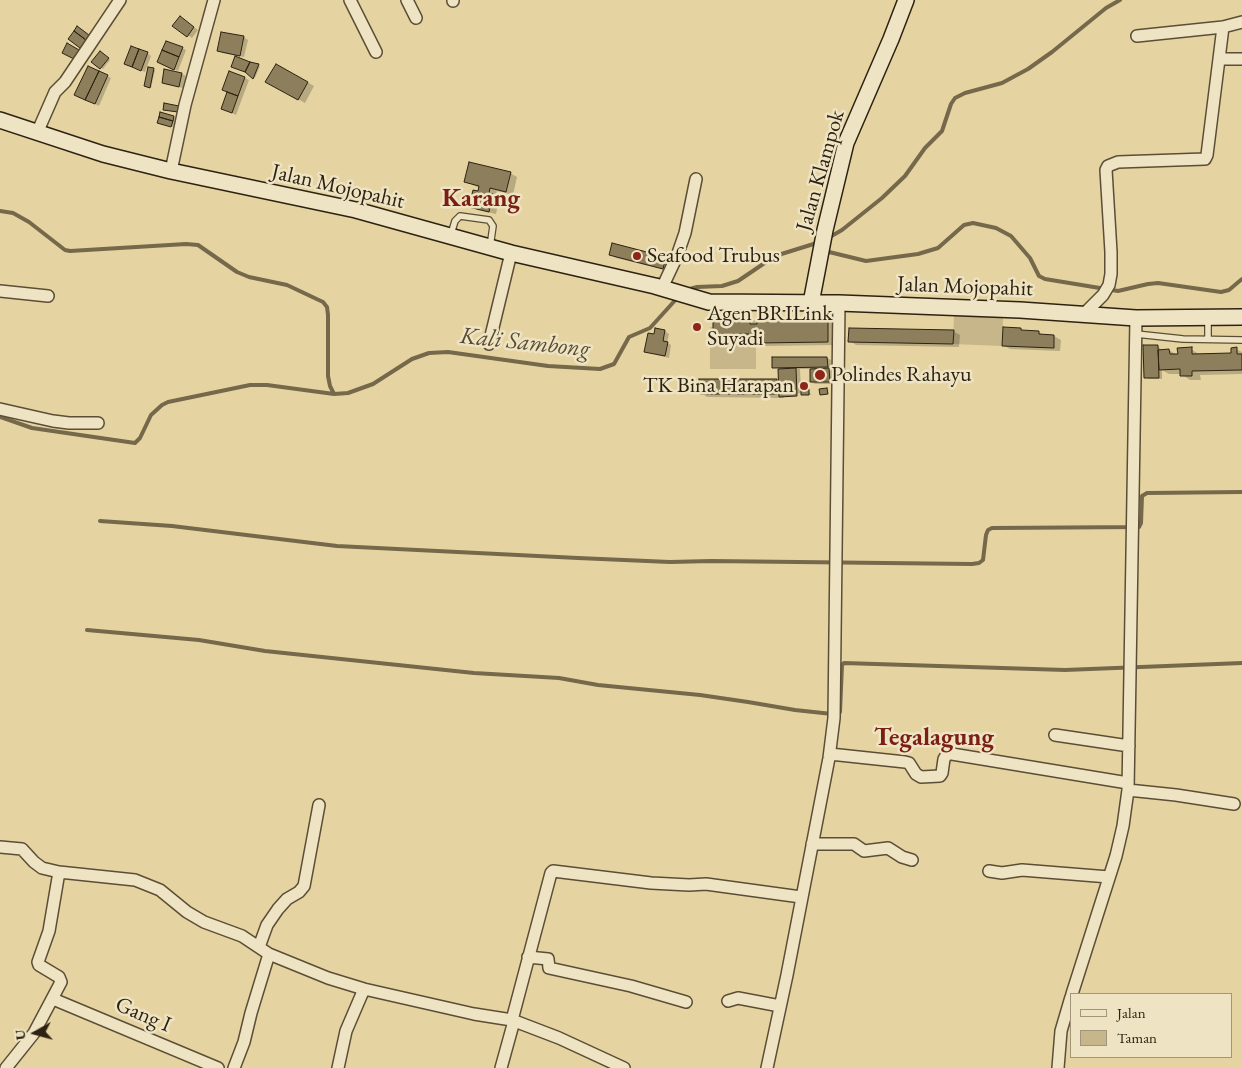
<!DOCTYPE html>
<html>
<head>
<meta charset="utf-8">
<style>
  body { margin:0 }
  #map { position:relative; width:1242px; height:1068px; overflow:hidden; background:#e5d4a1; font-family:"EB Garamond",serif }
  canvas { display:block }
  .legend { position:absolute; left:1070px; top:993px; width:162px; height:65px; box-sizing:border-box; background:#eee3c2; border:1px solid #a1967c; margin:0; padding:6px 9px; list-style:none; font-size:15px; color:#2d2212 }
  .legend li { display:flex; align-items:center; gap:10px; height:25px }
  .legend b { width:25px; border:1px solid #a1967c }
  .north { position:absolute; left:10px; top:1008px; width:50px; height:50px; -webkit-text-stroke:4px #eee3c2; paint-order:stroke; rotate:263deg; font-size:14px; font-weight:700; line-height:20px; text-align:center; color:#2d2212 }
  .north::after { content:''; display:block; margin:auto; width:18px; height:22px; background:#2d2212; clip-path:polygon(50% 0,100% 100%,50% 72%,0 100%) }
</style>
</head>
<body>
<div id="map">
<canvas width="1242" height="1068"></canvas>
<ul class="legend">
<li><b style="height:6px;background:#eee3c2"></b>Jalan</li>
<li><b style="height:14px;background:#c6b689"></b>Taman</li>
</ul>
<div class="north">U</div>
</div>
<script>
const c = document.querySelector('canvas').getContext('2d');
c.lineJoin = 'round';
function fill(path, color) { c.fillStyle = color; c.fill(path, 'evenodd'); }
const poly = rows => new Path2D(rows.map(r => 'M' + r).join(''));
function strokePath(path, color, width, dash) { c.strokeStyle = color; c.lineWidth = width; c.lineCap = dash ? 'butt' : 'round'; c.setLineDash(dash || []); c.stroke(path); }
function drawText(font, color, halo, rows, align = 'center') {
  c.font = font + ' "EB Garamond",serif'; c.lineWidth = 5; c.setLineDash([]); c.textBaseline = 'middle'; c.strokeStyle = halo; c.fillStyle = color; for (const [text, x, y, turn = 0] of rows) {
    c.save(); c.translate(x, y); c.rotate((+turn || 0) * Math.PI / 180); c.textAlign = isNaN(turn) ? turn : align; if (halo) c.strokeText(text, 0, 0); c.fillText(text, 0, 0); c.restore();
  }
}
fill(poly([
  [954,315,1003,317,1002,346,953,344],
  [710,327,756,327,756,369,710,369]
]), '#c6b689');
fill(poly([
  [184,20,198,30,192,38,174,26],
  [244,37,248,40,244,57,222,53,218,51],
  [182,48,186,50,178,71,163,64],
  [100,53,110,60,103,69,93,62],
  [147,53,151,56,145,72,125,64],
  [249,63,260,66,255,78,248,73],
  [276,65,314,86,305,103,267,82],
  [154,70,155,70,151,88,147,87],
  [182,74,186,76,183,88,163,83],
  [107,76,111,78,99,106,80,97],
  [245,78,249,80,236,115,223,109,229,92],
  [174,117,175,118,173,127,160,124],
  [510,173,517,177,513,195,497,191,495,197,499,199,496,214,477,210,470,206,479,193,480,188,465,182],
  [610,254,665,258,672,262,670,271,616,258],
  [750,317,757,321,828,320,834,324,834,345,765,346,750,337,721,337,714,333],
  [665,331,669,334,667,343,671,345,669,358,646,352,655,335],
  [953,331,960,335,959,347,856,345,850,341],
  [1038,332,1045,336,1054,336,1061,340,1060,351,1010,349,1003,345],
  [1157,346,1161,349,1161,351,1169,350,1179,356,1191,349,1200,355,1232,354,1236,349,1242,352,1242,374,1200,375,1201,380,1190,380,1181,374,1169,374,1162,370,1162,379,1149,379,1145,377],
  [773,358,827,358,831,360,831,369,828,369,833,372,833,384,815,384,811,382,811,369,800,369,801,391,809,390,811,395,804,395,801,393,784,395,784,398,707,397,701,393,701,381,777,380,780,382,780,369,773,367]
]), '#0003');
strokePath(poly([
  [0,211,13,213,29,222,65,250,70,251,186,244,198,245,237,272,249,277,287,285,323,302,327,307,328,315,328,376,330,386,334,394],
  [828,238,842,230,882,198,905,176,925,148,942,131,951,104,955,98,965,93,1002,83,1028,69,1052,52,1106,8,1120,0],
  [825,251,866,261,918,254,938,248,964,225,973,223,996,228,1011,236,1030,258,1039,276,1045,279,1118,291,1148,284,1158,283,1221,292,1229,290,1242,279],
  [686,290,697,287,722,286,738,281,775,256,820,242],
  [0,417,32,428,135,443,140,438,151,415,162,405,168,402,250,385,267,385,334,394,348,393,373,384,412,359,429,353,448,352,548,366,600,369,614,364,629,337,650,328,679,296],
  [100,521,172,526,337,546,578,558,670,562,711,561,972,564,979,563,983,560,986,535,988,530,992,528,1139,527,1141,523,1142,496,1147,493,1242,492],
  [87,630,199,640,265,651,474,673,559,678,598,685,700,695,748,702,795,710,832,714,838,714,840,712,842,665,844,663,1065,670,1242,663]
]), '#76684a', 4);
const building = poly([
  [180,16,194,27,187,37,172,26,180,16],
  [77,26,89,35,86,40,74,31,77,26],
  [74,31,86,40,80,48,68,39,74,31],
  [221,32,244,36,240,56,217,51,221,32],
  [166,41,183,47,179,57,162,50,166,41],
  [67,43,79,50,74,59,62,53,67,43],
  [131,46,139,49,132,67,124,64,131,46],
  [139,49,148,52,141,71,132,67,139,49],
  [162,50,179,57,174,70,157,62,162,50],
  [100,51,109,58,100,69,91,62,100,51],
  [235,56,250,62,245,72,231,67,235,56],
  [250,62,259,64,253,79,245,72,250,62],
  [276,64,308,82,298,100,265,82,276,64],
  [88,66,99,71,85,100,74,95,88,66],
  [148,67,154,68,150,88,144,86,148,67],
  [164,69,182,73,179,87,162,83,164,69],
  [99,71,108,75,95,104,85,100,99,71],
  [229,71,245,77,238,96,222,90,229,71],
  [227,92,238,96,232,113,221,109,227,92],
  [164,103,179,106,178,112,163,110,164,103],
  [160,112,174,116,173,121,159,117,160,112],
  [159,117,173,121,171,127,157,123,159,117],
  [469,162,511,172,506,192,490,188,489,193,493,194,489,212,469,207,473,190,478,191,479,186,464,182,469,162],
  [612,243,666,257,663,269,609,255,612,243],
  [750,315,750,324,757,324,757,319,828,319,828,342,757,343,757,337,749,337,749,334,713,334,713,316,750,315],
  [1003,327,1021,328,1021,330,1039,331,1039,334,1054,335,1054,348,1002,346,1003,327],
  [655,328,665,330,663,341,668,342,665,356,644,352,648,333,654,334,655,328],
  [849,328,954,330,953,344,848,342,849,328],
  [1143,345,1158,345,1159,378,1144,378,1143,345],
  [1192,347,1192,354,1231,353,1231,348,1237,347,1237,354,1242,354,1242,370,1192,371,1192,376,1180,376,1180,369,1159,370,1158,350,1169,349,1170,354,1178,354,1177,348,1192,347],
  [772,357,827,357,828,367,772,368,772,357],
  [796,368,797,396,779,397,778,369,796,368],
  [829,368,830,382,810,382,810,369,829,368],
  [699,379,777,379,777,394,700,394,699,379],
  [827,388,828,394,820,395,819,389,827,388],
  [801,389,809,389,809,395,801,395,801,389]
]);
fill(building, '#8d7f5c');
strokePath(building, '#2d2212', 1);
const lane = poly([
  [451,234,455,221,460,216,489,220,493,226,490,247],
  [1136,334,1183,339,1242,340],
  [1208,339,1208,318]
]);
const street = poly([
  [350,0,376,52],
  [407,0,416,18],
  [453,0,453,1],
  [1137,36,1223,27,1242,22],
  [1219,59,1242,59],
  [37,133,55,92,65,82,120,0],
  [171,171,185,105,214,0],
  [662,288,677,256,685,233,696,179],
  [0,291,48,296],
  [1083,315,1103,295,1109,285,1111,274,1111,252,1106,170,1108,166,1118,162,1205,159,1207,155,1223,27],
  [489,344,511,253],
  [0,409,53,421,69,423,98,423],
  [1055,735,1129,746],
  [830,754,905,762,909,763,916,774,921,777,940,776,942,773,944,759,947,754,952,754,1128,783],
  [1128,790,1176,795,1234,804],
  [812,844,854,844,864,851,888,848,902,857,912,860],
  [0,847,22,849,34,862,42,868,59,872,135,880,160,890,187,912,204,922,242,936,269,954,328,978,364,989,474,1014,512,1020,559,1038,624,1068],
  [989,871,1002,873,1022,870,1109,877],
  [259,947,267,925,278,909,287,899,299,892,304,886,319,805],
  [528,957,548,959,549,968,631,986,686,1002],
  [1072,994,1116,856,1123,826,1128,790,1136,318],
  [53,999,218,1068],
  [728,1001,738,998,780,1006],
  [512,1020,551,873,553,871,651,883,689,885,706,884,801,897],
  [6,1068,34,1033,61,982,59,977,39,965,38,962,49,931,59,872],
  [234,1068,244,1042,251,1013,269,954],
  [338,1068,346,1031,364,989],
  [501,1068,514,1021],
  [767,1068,787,975,829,758,834,718,839,303],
  [1058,1068,1061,1031,1071,997]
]);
const secondary = poly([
  [0,120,103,154,171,171,356,210,511,253,655,286,709,302,839,303,1020,310,1136,318,1242,317],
  [811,303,825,230,846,143,891,39,906,0]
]);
strokePath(lane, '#5b4e36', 8);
strokePath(street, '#5b4e36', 14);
strokePath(secondary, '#2d2212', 18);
strokePath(lane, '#eee3c2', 5.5);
strokePath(street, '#eee3c2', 11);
strokePath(secondary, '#eee3c2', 15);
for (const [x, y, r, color] of [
  [637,256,5,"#8f2418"],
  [697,327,5,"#8f2418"],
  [820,375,6,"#8f2418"],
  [804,386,5,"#8f2418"]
]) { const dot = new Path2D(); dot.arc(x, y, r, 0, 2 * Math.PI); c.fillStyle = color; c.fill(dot); strokePath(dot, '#eee3c2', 2); }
drawText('22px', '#2d2212', '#eee3c2', [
  ["Jalan Klampok",821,171,-74],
  ["Jalan Mojopahit",338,187,13],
  ["Jalan Mojopahit",965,287,2],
  ["Gang I",143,1015,23]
]);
drawText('22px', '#2d2212', '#eee3c2', [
  ["Seafood Trubus",647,256],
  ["Agen BRILink",707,314],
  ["Suyadi",707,339],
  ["Polindes Rahayu",831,375],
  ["TK Bina Harapan",794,386,"right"]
], 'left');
drawText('italic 24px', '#574b33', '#eee3c2', [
  ["Kali Sambong",525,343,6]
]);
drawText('bold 25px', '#7a1f14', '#eee3c2', [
  ["Karang",481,199],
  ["Tegalagung",934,738]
]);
</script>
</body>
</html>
